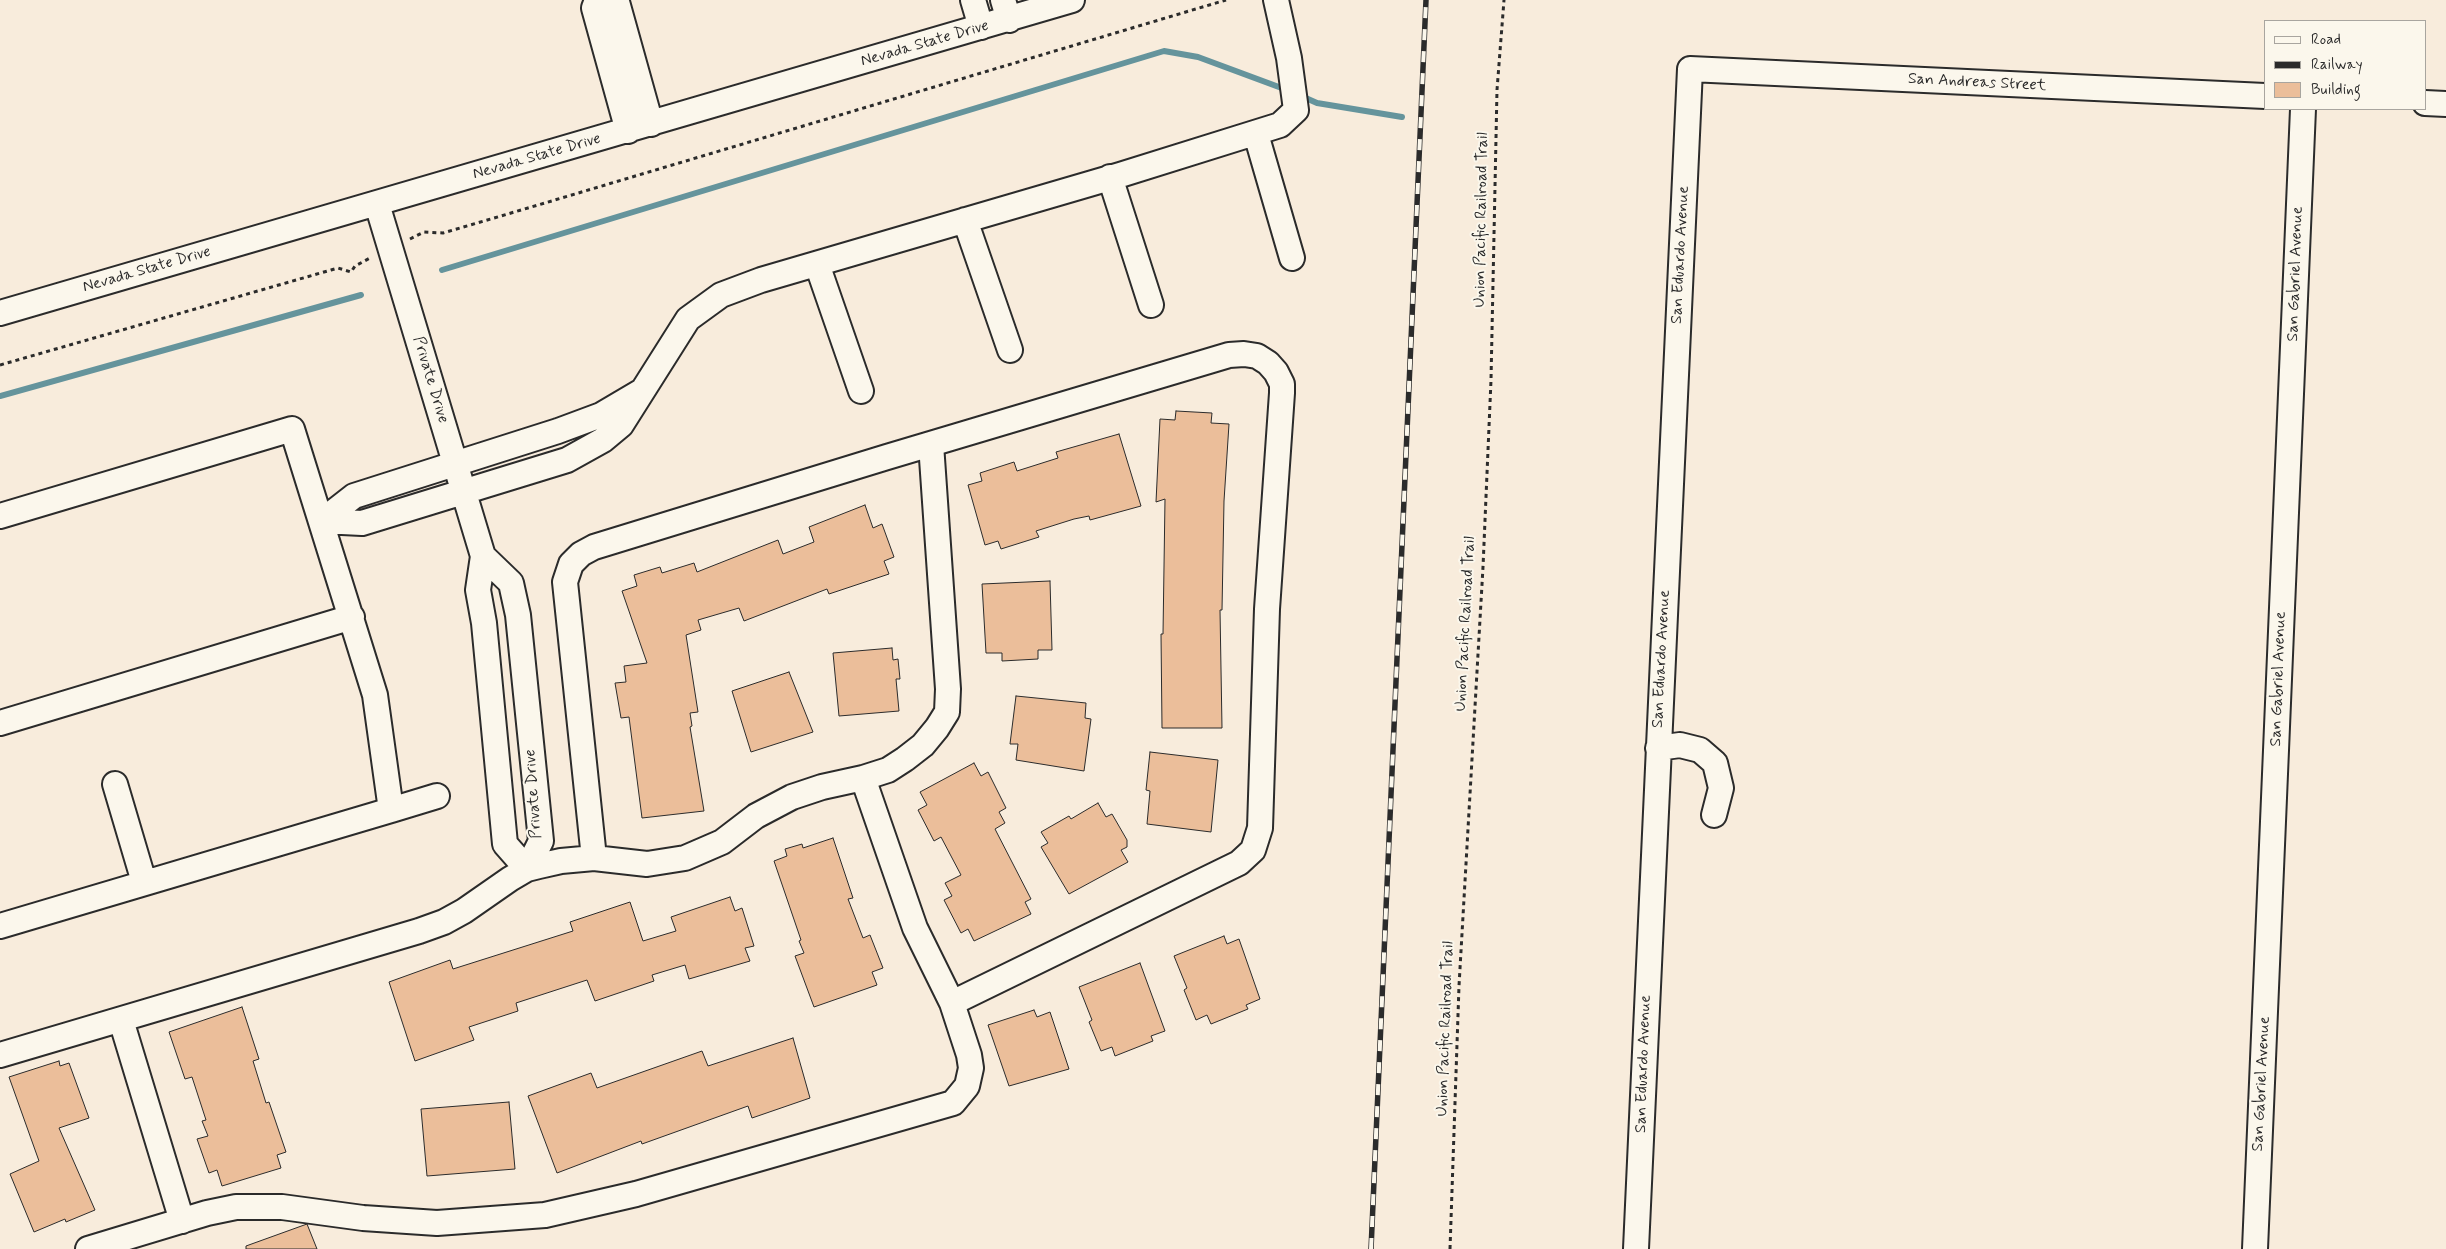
<!DOCTYPE html>
<html>
<head>
<meta charset="utf-8">
<style>
  body { margin:0 }
  #map { position:relative; width:2446px; height:1249px; overflow:hidden; background:#f8ecdc; font-family:Mynerve,sans-serif }
  canvas { display:block }
  .legend { position:absolute; left:2264px; top:20px; width:162px; height:90px; box-sizing:border-box; background:#fbf7ec; border:1px solid #a8a59f; margin:0; padding:6px 9px; list-style:none; font-size:15px; color:#2b2b2b }
  .legend li { display:flex; align-items:center; gap:10px; height:25px }
  .legend b { width:25px; border:1px solid #a8a59f }
</style>
</head>
<body>
<div id="map">
<canvas width="2446" height="1249"></canvas>
<ul class="legend">
<li><b style="height:6px;background:#fbf7ec"></b>Road</li>
<li><b style="height:6px;background:#2b2b2b"></b>Railway</li>
<li><b style="height:14px;background:#ebbe9a"></b>Building</li>
</ul>
</div>
<script>
const c = document.querySelector('canvas').getContext('2d');
c.lineJoin = 'round';
const poly = rows => new Path2D(rows.map(r => 'M' + r).join(''));
function strokePath(path, color, width, dash) { c.strokeStyle = color; c.lineWidth = width; c.lineCap = dash ? 'butt' : 'round'; c.setLineDash(dash || []); c.stroke(path); }
function fill(path, color) { c.fillStyle = color; c.fill(path, 'evenodd'); }
function drawText(font, color, halo, rows, align = 'center') {
  c.font = font + ' Mynerve,sans-serif'; c.lineWidth = 4; c.setLineDash([]); c.textBaseline = 'middle'; c.strokeStyle = halo; c.fillStyle = color; for (const [text, x, y, turn = 0] of rows) {
    c.save(); c.translate(x, y); c.rotate((+turn || 0) * Math.PI / 180); c.textAlign = isNaN(turn) ? turn : align; if (halo) c.strokeText(text, 0, 0); c.fillText(text, 0, 0); c.restore();
  }
}
strokePath(poly([
  [1299,95,1317,103,1402,117],
  [442,270,1164,51,1198,57,1287,90],
  [0,396,361,295]
]), '#65949c', 6);
const building = poly([
  [1176,411,1212,413,1211,423,1229,424,1224,501,1222,610,1220,610,1222,728,1162,728,1161,634,1163,634,1165,499,1156,502,1160,419,1175,420,1176,411],
  [1119,434,1141,506,1090,520,1089,516,1074,519,1036,531,1039,537,1001,549,998,541,985,545,968,485,982,481,980,473,1014,462,1017,471,1058,458,1056,452,1119,434],
  [865,505,873,528,882,524,894,557,884,561,889,574,829,594,827,589,744,621,739,608,698,620,701,630,686,635,698,712,690,713,692,726,690,727,704,811,642,818,629,717,621,718,615,683,626,682,624,666,647,663,622,591,637,586,634,575,660,567,662,573,694,563,697,572,778,540,783,554,814,542,809,527,865,505],
  [1050,581,1052,650,1038,650,1038,659,1002,661,1002,653,986,653,982,584,1050,581],
  [892,648,893,660,898,659,900,679,896,679,899,711,839,716,833,653,892,648],
  [789,672,813,732,751,752,732,691,789,672],
  [1016,696,1086,703,1085,718,1091,719,1084,771,1016,760,1018,744,1010,744,1016,696],
  [1150,752,1218,760,1211,832,1147,824,1150,791,1146,790,1150,752],
  [974,763,981,776,988,772,1006,808,999,812,1005,823,995,829,1031,899,1025,902,1031,914,974,941,968,929,961,933,944,900,952,896,945,883,961,875,941,837,934,841,918,810,927,805,920,792,974,763],
  [1098,803,1106,817,1112,814,1127,840,1127,847,1121,850,1128,862,1069,894,1041,847,1048,843,1041,832,1069,816,1071,819,1098,803],
  [833,838,853,898,848,899,863,938,870,935,883,968,872,972,877,985,814,1007,795,956,804,953,799,941,801,940,774,861,787,856,785,849,802,844,803,848,833,838],
  [730,897,735,911,742,908,754,946,745,948,750,961,689,979,685,965,652,975,654,981,595,1001,587,980,516,1003,518,1011,469,1027,474,1040,415,1061,389,982,450,960,453,969,573,931,570,922,630,902,643,941,676,931,671,917,730,897],
  [1224,936,1227,944,1239,939,1260,999,1246,1005,1248,1009,1211,1024,1207,1015,1196,1020,1184,990,1187,988,1174,956,1224,936],
  [1140,963,1165,1031,1151,1036,1153,1041,1115,1056,1112,1047,1101,1051,1089,1022,1092,1020,1079,987,1140,963],
  [242,1007,259,1059,253,1061,266,1103,269,1102,286,1152,277,1155,281,1168,222,1186,217,1170,209,1173,197,1139,208,1136,202,1121,206,1120,192,1077,185,1079,169,1032,242,1007],
  [1034,1010,1037,1017,1050,1012,1069,1069,1009,1086,988,1025,1034,1010],
  [793,1038,810,1098,752,1118,748,1106,642,1144,641,1141,557,1173,528,1096,591,1073,597,1088,702,1051,708,1066,793,1038],
  [59,1061,60,1066,69,1063,89,1118,59,1128,95,1210,66,1222,65,1219,34,1232,10,1174,39,1161,9,1077,59,1061],
  [509,1102,515,1169,427,1176,421,1109,509,1102],
  [307,1224,317,1249,246,1249,246,1246,307,1224]
]);
fill(building, '#ebbe9a');
strokePath(building, '#2b2b2b', 1);
const minor = poly([
  [597,0,594,8,628,131],
  [614,0,617,2,651,124],
  [973,0,981,27],
  [1003,0,1009,20],
  [2425,103,2446,104],
  [1256,134,1292,258],
  [1110,177,1151,305],
  [377,204,483,556,478,590,484,623,505,844,527,869,541,841,518,615,511,583,483,556],
  [965,220,1010,350],
  [817,264,861,391],
  [0,313,1072,0],
  [0,516,292,429,375,695,391,810,0,926],
  [322,521,362,523,567,460,603,440,621,425,688,319,721,295,761,280,1120,175,1280,125,1296,110,1289,58,1276,0],
  [322,521,354,496,558,431,601,415,640,392],
  [0,723,352,617],
  [1658,748,1680,745,1700,750,1715,763,1721,788,1714,815],
  [115,784,144,882],
  [391,810,437,796],
  [594,858,565,582,571,564,581,554,594,547,887,457,1229,355,1244,354,1257,356,1268,363,1276,372,1282,384,1282,393,1267,609,1260,828,1253,850,1239,863,952,1003],
  [121,1020,182,1221],
  [0,1055,419,931,444,922,464,911,510,879,527,869,539,866,561,861,594,858,647,864,685,858,722,842,756,816,792,797,822,787,863,778,888,770,905,759,923,745,937,728,947,712,948,689,931,444],
  [88,1249,207,1213,236,1207,282,1207,363,1218,437,1223,545,1215,636,1194,953,1103,967,1086,971,1068,969,1055,952,1003,915,928,863,778],
  [1636,1249,1690,69,2265,96],
  [2255,1249,2303,109]
]);
strokePath(minor, '#2b2b2b', 28);
strokePath(poly([
  [410,239,424,232,443,233,528,208,1226,0],
  [0,365,331,270,338,268,351,272,355,266,370,258],
  [1450,1249,1459,986,1483,567,1491,380,1497,90,1504,0]
]), '#2b2b2b', 3, [4, 4]);
strokePath(minor, '#fbf7ec', 24);
const rail = poly([
  [1371,1249,1426,0]
]);
strokePath(rail, '#2b2b2b', 5.5);
strokePath(rail, '#fbf7ec', 4, [11]);
drawText('16px', '#2b2b2b', '#fbf7ec', [
  ["Nevada State Drive",925,44,-16],
  ["San Andreas Street",1977,83,3],
  ["Nevada State Drive",537,157,-16],
  ["Union Pacific Railroad Trail",1482,220,-89],
  ["San Eduardo Avenue",1681,255,-87],
  ["Nevada State Drive",147,270,-16],
  ["San Gabriel Avenue",2296,274,-88],
  ["Private Drive",430,380,73],
  ["Union Pacific Railroad Trail",1466,624,-87],
  ["San Eduardo Avenue",1662,659,-87],
  ["San Gabriel Avenue",2279,679,-88],
  ["Private Drive",534,794,-94],
  ["Union Pacific Railroad Trail",1446,1029,-88],
  ["San Eduardo Avenue",1644,1064,-88],
  ["San Gabriel Avenue",2262,1084,-87]
]);
</script>
</body>
</html>
